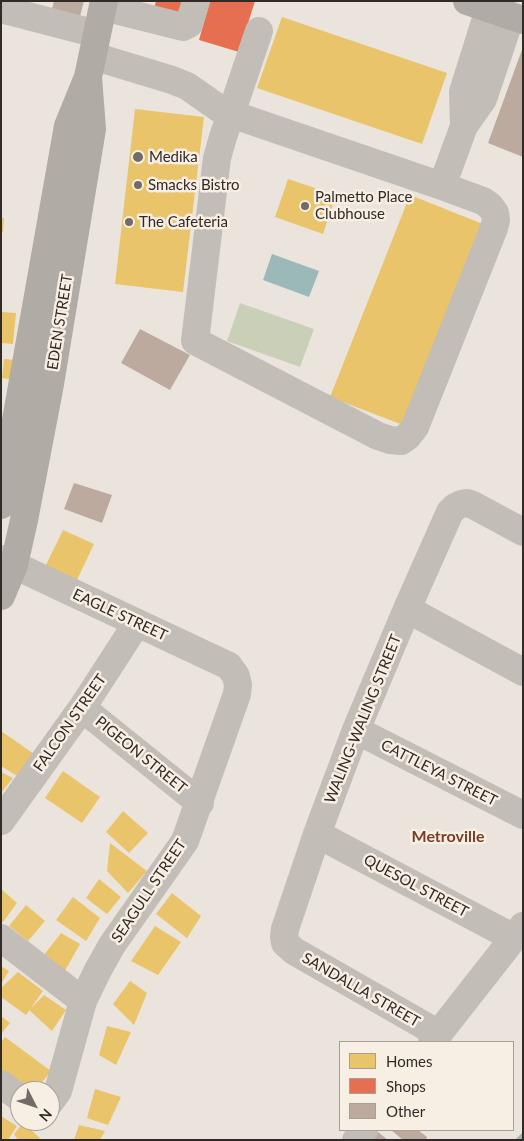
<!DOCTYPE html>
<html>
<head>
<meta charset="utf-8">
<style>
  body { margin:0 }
  #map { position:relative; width:524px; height:1141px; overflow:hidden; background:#eae4dd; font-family:Lato,sans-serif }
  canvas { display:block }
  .frame { position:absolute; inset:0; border:2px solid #322a26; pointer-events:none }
  .legend { position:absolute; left:339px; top:1041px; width:175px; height:90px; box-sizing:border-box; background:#f7efe4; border:1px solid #a8a098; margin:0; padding:6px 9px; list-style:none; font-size:15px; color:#322a26 }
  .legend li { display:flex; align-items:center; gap:10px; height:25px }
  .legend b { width:25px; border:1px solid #a8a098 }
  .north { position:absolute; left:10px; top:1081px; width:50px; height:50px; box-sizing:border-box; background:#f7efe4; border:1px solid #a8a098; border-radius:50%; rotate:131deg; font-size:14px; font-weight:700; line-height:20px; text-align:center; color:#322a26 }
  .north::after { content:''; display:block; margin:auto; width:18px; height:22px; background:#726b66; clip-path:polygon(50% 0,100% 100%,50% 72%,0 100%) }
</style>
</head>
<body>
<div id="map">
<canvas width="524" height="1141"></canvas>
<div class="frame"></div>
<ul class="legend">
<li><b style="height:14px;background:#e9c46a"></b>Homes</li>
<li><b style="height:14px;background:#e76f51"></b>Shops</li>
<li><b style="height:14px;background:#bdaa9f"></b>Other</li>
</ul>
<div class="north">N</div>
</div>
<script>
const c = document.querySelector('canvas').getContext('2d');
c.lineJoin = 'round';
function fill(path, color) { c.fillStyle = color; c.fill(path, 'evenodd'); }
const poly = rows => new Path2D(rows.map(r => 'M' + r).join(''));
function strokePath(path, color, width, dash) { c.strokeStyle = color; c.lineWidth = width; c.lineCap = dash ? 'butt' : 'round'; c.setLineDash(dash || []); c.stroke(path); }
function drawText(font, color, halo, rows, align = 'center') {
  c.font = font + ' Lato,sans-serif'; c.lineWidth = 5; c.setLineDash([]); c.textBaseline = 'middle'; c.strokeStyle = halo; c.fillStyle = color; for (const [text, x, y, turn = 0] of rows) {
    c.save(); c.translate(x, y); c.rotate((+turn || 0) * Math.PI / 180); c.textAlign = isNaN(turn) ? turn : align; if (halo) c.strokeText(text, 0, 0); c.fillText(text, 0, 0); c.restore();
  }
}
fill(poly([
  [240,303,314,329,300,367,227,341]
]), '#cacfb8');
fill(poly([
  [272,254,319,271,309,297,263,280]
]), '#9bb9b9');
fill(poly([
  [282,17,447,73,422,144,257,88],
  [135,109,204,117,183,292,115,284],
  [288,179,336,195,323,234,275,217],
  [410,195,488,226,408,427,330,397],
  [1,218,4,218,3,232,1,232],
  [1,312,16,313,13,344,1,343],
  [4,359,16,360,14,380,2,378],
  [63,530,94,544,75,584,44,569],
  [1,731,37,756,22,779,1,766],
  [63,771,100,797,82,823,45,798],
  [1,772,13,778,1,793],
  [123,811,148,833,129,853,106,832],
  [110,843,147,871,128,893,107,871],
  [99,879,121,897,107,914,86,898],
  [1,889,17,903,3,922,1,921],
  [172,893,201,916,187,938,156,914],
  [73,897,100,918,86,941,56,920],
  [26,905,45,921,28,941,9,926],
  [155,926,181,942,158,975,131,961],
  [61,933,80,944,63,974,44,955],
  [1,966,9,971,1,984],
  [18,972,43,991,26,1015,1,997,1,988],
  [130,981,147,993,134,1025,113,1004],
  [44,995,66,1010,52,1031,29,1010],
  [1,1016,10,1023,1,1034],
  [107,1026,131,1032,116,1065,99,1055],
  [5,1037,51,1071,35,1091,20,1091,1,1077,1,1042],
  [95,1089,121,1097,108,1125,87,1118],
  [1,1116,17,1126,8,1140,1,1140],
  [23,1123,40,1138,39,1140,18,1140,14,1134],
  [79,1125,105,1131,100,1140,74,1140]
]), '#e9c46a');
fill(poly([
  [156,1,186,1,182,17,154,9],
  [210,1,255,1,239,52,199,40]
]), '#e76f51');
strokePath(poly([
  [519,1140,523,1136]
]), '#9bb9b9', 6);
fill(poly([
  [54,1,84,1,80,16,52,9],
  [523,47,523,157,488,143],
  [140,329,190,355,170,390,121,363],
  [74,483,112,495,102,523,64,509],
  [391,1130,418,1130,427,1137,426,1140,403,1140],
  [378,1132,388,1140,373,1140]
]), '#bdaa9f');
strokePath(poly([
  [103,7,183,27,189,24,196,1],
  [1,9,97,34],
  [93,56,172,80,187,86,220,109,231,114,442,186,483,201,490,206,495,213,496,220,494,228,415,427,408,436,401,441,390,440,378,436,195,341,217,158,223,137,231,114,259,31],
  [464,126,463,92,489,9],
  [442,186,464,126,483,99,511,16],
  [1,559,229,666,236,676,238,685,237,694,185,841,112,945,98,970,83,1001,58,1091,50,1102],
  [407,609,523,672],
  [82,708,200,803],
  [356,730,523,815],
  [1,821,82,708,137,623],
  [317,834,514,938],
  [1,938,83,1001],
  [439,1034,294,951,285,943,284,937,285,929,317,834,356,730,407,609,450,512,455,507,461,504,467,503,473,505,523,532],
  [432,1042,523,926],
  [1,1084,20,1098],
  [356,1140,364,1130]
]), '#c2bdb7', 28);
strokePath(poly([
  [467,1,523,20],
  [1,505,68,126,88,77,104,1],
  [1,596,14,565,24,520,50,384,92,129,88,77]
]), '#b1aba6', 28);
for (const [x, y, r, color] of [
  [138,157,6,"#726b66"],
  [138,185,5,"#726b66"],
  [305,206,5,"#726b66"],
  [129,222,5,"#726b66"]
]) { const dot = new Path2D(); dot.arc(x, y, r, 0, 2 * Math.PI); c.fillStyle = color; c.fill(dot); strokePath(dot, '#f7efe4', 2); }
drawText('15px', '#322a26', '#f7efe4', [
  ["Medika",149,157],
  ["Smacks Bistro",148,185],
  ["Palmetto Place",315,197],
  ["Clubhouse",315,214],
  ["The Cafeteria",139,222]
], 'left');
drawText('15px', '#322a26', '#f7efe4', [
  ["EDEN STREET",60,322,-81],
  ["EAGLE STREET",120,615,25],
  ["WALING-WALING STREET",363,719,-68],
  ["FALCON STREET",70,723,-55],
  ["PIGEON STREET",141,755,39],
  ["CATTLEYA STREET",439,773,27],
  ["QUESOL STREET",416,886,28],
  ["SEAGULL STREET",149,891,-56],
  ["SANDALLA STREET",361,990,30]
]);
drawText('bold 16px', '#7c3d24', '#f7efe4', [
  ["Metroville",448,837]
]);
</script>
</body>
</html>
